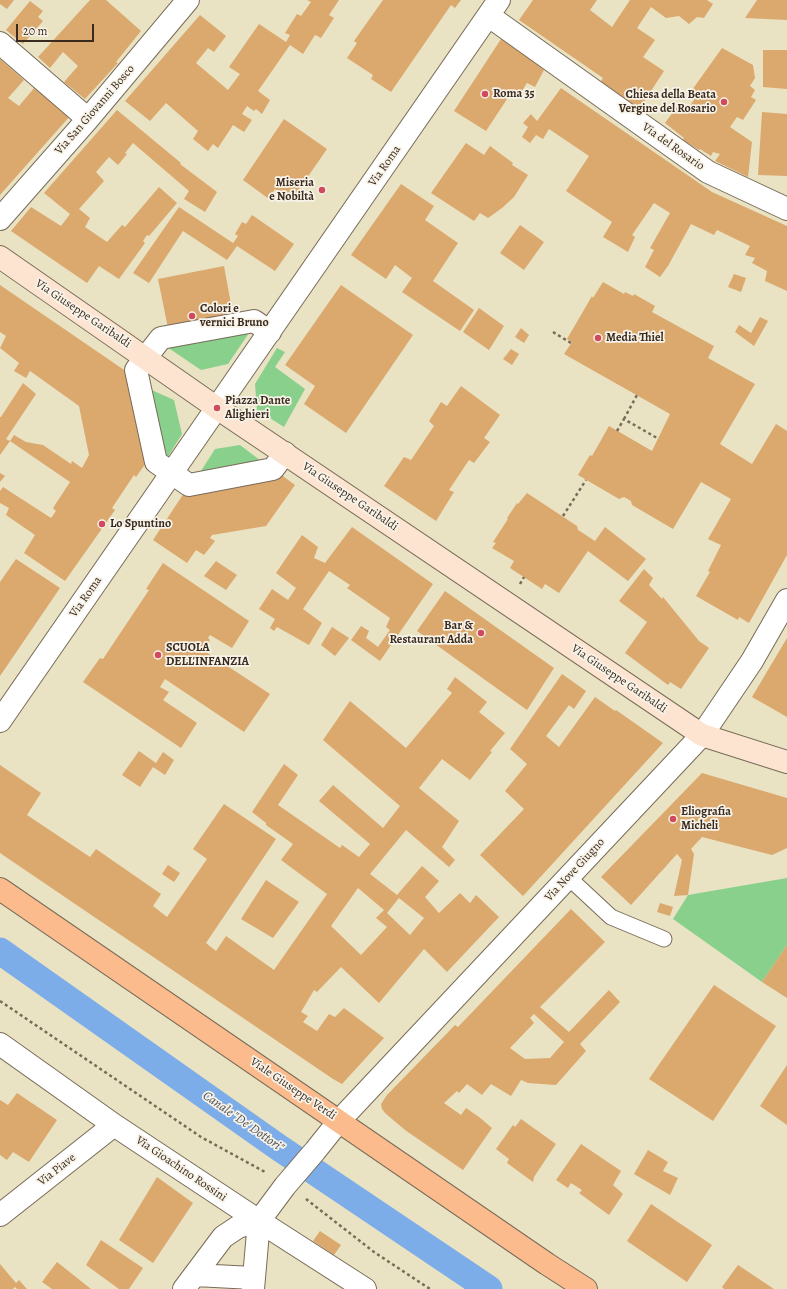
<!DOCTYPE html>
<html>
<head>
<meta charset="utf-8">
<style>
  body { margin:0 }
  #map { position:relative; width:787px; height:1289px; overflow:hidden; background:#e9e3c3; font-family:Alegreya,serif }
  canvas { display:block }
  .scale { position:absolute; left:16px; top:24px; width:78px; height:18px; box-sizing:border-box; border:2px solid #3b2a1e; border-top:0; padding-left:5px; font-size:12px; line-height:14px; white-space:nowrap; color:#3b2a1e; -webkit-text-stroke:3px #f7f3e8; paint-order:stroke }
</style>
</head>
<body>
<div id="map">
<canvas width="787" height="1289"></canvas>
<div class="scale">20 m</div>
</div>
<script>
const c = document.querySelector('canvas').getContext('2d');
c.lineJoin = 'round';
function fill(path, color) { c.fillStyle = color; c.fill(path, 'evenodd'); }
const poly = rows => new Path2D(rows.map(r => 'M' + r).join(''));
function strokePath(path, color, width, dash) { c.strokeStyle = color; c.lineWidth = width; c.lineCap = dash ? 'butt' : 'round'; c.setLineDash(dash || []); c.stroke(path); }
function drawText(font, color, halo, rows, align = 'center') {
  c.font = font + ' Alegreya,serif'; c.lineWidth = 3.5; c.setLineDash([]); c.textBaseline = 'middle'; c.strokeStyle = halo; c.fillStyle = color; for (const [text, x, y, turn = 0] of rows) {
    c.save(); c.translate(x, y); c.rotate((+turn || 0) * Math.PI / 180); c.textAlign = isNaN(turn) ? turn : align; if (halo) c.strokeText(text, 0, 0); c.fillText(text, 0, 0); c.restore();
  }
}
fill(poly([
  [251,330,228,364,201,370,167,347],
  [277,348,285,352,275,367,305,389,284,427,257,410,255,384],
  [145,387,174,400,182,434,164,463],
  [240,445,269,467,194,482,215,449],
  [787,878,787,945,762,982,673,919,688,895]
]), '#88d08b');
strokePath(poly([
  [0,951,278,1147,489,1289]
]), '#7dade8', 27);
fill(poly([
  [0,0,14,0,7,9,0,4],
  [90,0,106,0,141,31,116,62,118,63,85,99,64,82,78,66,63,52,50,68,38,57],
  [307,0,339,0,329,15,334,18,321,38,315,35,303,54,290,45,258,91,270,100,262,114,256,109,254,111,247,106,242,114,252,120,244,132,233,125,218,148,213,144,208,151,193,139,198,131,166,103,150,121,125,101,200,15,226,36,214,52,208,48,196,63,228,90,240,74,229,67,259,24,286,42,290,35,285,33,297,14,301,16,311,2],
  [383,0,461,0,455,8,451,5,391,92,371,79,373,75,347,58,357,43,354,41],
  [533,0,597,0,590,10,612,27,630,0,707,0,713,4,704,18,697,17,689,24,679,16,666,18,651,7,637,28,655,40,643,57,664,71,638,111,599,84,603,78,519,20],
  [757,0,787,0,787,20,745,18],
  [30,1,43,11,38,17,43,21,23,44,6,30],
  [501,39,533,61,544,70,535,87,527,83,520,94,513,90,486,131,454,111],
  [722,48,753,65,755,78,750,86,755,90,751,97,756,100,743,120,737,117,730,127,752,142,748,177,715,161,720,154,713,152,711,156,700,149,699,150,683,140,684,138,665,123,679,104,687,110,698,94,692,90],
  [763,50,787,50,787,89,763,87],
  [0,59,24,80,8,98,19,106,35,87,70,116,0,195],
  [561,88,712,192,787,226,787,291,765,281,767,271,752,263,755,258,745,255,750,246,717,230,714,235,691,224,668,266,660,277,645,267,654,250,650,248,670,213,654,203,632,235,635,237,628,252,603,237,612,222,566,191,589,156,549,129,543,139,536,135,530,143,522,137,528,127,523,123,531,114,537,121],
  [117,110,181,163,180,164,217,192,205,212,184,199,189,191,133,143,125,153,127,154,118,165,109,157,96,172,104,181,79,209,90,218,85,227,107,242,122,225,125,227,159,187,177,203,149,236,147,235,143,241,145,243,119,279,99,266,87,283,11,231,31,207,61,226,70,214,44,193],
  [762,112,787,114,787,176,758,175],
  [284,119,327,149,291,201,275,189,269,199,243,180],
  [466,143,484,155,490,146,513,163,512,165,528,175,514,197,502,208,488,218,480,213,474,221,431,193],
  [401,184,434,206,425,220,458,243,433,281,474,310,460,331,402,292,412,278,395,265,386,279,351,255],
  [179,207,233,243,238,236,235,234,242,222,246,224,252,215,294,244,275,271,237,246,227,260,183,231,149,283,133,273],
  [520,225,544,242,524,270,500,253],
  [224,266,233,315,168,328,158,279],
  [734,274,746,278,741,292,728,287],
  [603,282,624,294,625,292,633,296,634,294,655,306,652,312,714,346,708,358,755,384,720,444,752,464,776,424,787,431,787,555,749,623,739,617,738,620,696,596,710,572,708,571,721,545,708,539,731,499,701,482,673,529,632,505,631,501,624,497,619,499,578,475,590,455,592,456,609,426,652,451,670,414,564,354,572,342,567,339,592,296,593,298],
  [0,285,130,374,146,463,136,477,134,475,112,508,115,510,65,581,24,553,35,535,6,515,9,508,0,503,0,491,3,487,51,518,56,511,53,508,70,482,10,441,14,435,26,442,43,445,71,464,72,461,82,468,89,455,79,406,30,371,26,378,14,371,19,363,0,348,6,336,0,332],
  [341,285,413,335,346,433,304,404,315,386,285,365],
  [479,308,504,326,489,350,463,332],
  [760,317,768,321,754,346,735,332,739,325,751,333],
  [521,328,529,335,524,343,515,337],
  [511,349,519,354,512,365,503,359],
  [23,383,36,394,6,439,10,441,0,455,0,417,1,417],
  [461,386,500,415,484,438,490,442,474,463,469,460,449,490,454,492,436,521,384,486,404,457,411,460,434,426,429,421,441,402,447,406],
  [276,471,295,485,266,526,212,535,210,538,215,541,204,555,196,550,187,563,153,540,186,490],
  [0,473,5,476,0,482],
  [527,493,577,526,578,530,595,541,605,527,646,559,628,581,588,551,559,593,545,584,542,589,510,568,514,561,492,548,496,543,493,542,508,519,507,518,517,503,518,504],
  [352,527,433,584,380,661,351,640,361,626,369,631,366,638,378,647,390,630,386,627,390,618,347,588,350,585,329,571,303,609,322,623,309,645,277,627,274,631,270,628,275,619,259,609,272,589,288,600,296,588,276,573,302,535,318,547,314,558,325,563],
  [16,559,60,588,0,676,0,582],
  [216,561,237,575,226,590,204,576],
  [163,563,249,621,232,648,210,635,208,638,210,640,206,647,209,648,206,652,270,694,244,732,165,679,160,687,169,692,163,700,197,723,181,748,83,682,100,658,103,659,149,590,146,589],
  [644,569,653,578,649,585,662,599,663,597,699,641,709,648,681,689,670,682,668,685,625,653,647,622,619,601],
  [445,591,554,668,527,710,417,631],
  [332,627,349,638,335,656,321,645],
  [787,638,787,717,752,697],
  [562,674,586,691,574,709,569,705,546,736,559,747,595,697,615,711,616,710,663,743,523,896,480,855,524,809,505,791,527,764,510,749],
  [455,677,487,702,479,712,505,733,490,751,492,752,470,780,442,759,419,788,459,821,442,847,455,860,449,867,406,830,370,874,397,895,422,866,439,881,425,897,439,913,460,893,470,903,476,895,499,917,447,972,424,949,379,1003,341,967,317,992,314,990,301,1012,308,1016,303,1022,317,1031,329,1014,335,1017,344,1008,384,1038,342,1084,333,1079,0,853,0,765,41,793,27,815,90,857,96,849,161,894,153,906,167,917,207,859,193,849,224,804,276,839,206,943,216,951,226,936,274,970,327,894,281,860,293,844,266,825,266,823,252,812,284,764,298,775,278,805,340,848,342,845,359,857,370,844,319,801,333,785,383,828,400,806,323,740,350,701,406,748,452,693,447,689],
  [358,888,384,910,376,918,387,927,361,955,331,926],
  [399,898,424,918,410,935,387,913],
  [139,751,156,763,163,752,174,760,165,775,153,767,140,787,122,775],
  [702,773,787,798,787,848,772,855,702,837,691,849,694,854,688,895,674,896,682,860,677,854,631,905,601,877],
  [168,865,180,873,174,882,162,874],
  [266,880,299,902,273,938,241,919],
  [660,903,673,907,670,916,657,912],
  [571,909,605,942,540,1007,569,1032,609,990,620,1002,580,1044,586,1051,556,1085,528,1083,521,1080,511,1096,491,1084,482,1095,467,1084,459,1093,457,1091,444,1103,461,1115,466,1108,479,1117,492,1128,463,1170,405,1130,385,1113,382,1109,381,1104,387,1095,455,1025,458,1027],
  [534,1014,564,1042,550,1058,525,1059,510,1048,534,1023,530,1018],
  [787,945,787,998,762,982],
  [714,985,776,1026,713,1121,649,1079],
  [787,1065,787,1125,760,1106],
  [17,1093,57,1120,29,1162,13,1152,7,1160,0,1155,0,1100,8,1105],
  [521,1119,556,1144,534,1177,533,1182,507,1163,509,1159,496,1149,513,1125,515,1127],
  [581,1144,621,1171,613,1185,623,1194,609,1215,579,1193,582,1190,571,1183,568,1188,556,1180],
  [648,1150,668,1162,663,1171,678,1178,670,1195,634,1174],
  [157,1177,193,1203,153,1263,119,1240],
  [651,1204,712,1245,687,1282,627,1241],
  [320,1231,341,1245,334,1255,313,1241],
  [101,1240,143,1268,129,1289,119,1289,86,1265],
  [57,1262,91,1289,52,1289,42,1282],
  [0,1264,16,1283,19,1280,27,1289,17,1289,15,1287,13,1289,0,1289],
  [738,1265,774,1289,724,1289,722,1287]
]), '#dba86e');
const lane = poly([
  [568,877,611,917,664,939]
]);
const street = poly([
  [489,16,708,172,787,209],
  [0,43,88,119],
  [0,219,88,119,188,0],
  [270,332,254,321,161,338,136,370,156,462,189,485,273,469,285,453],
  [0,721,499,0],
  [0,1044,114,1125,259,1221,365,1289],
  [0,1215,114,1125],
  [195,1275,253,1278],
  [184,1289,223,1237,238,1227,259,1221],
  [253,1289,259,1221,285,1186,315,1151,339,1121,702,735,752,661,787,600]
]);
const secondary = poly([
  [0,257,217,408,702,735,787,762]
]);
const primary = poly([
  [0,889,547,1264,586,1289]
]);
strokePath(lane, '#786b58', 17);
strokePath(street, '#786b58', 24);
strokePath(secondary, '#786b58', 24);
strokePath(primary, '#786b58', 24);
strokePath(poly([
  [553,332,571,343],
  [624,419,637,395],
  [617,431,624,419,657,438],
  [563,516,586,480],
  [520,584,524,577],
  [0,1001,201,1137,265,1172],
  [306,1199,374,1252,430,1289]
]), '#786b58', 2.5, [3, 3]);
strokePath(lane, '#fff', 15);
strokePath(street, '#fff', 22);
strokePath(secondary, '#fde4d1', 22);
strokePath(primary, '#fbbb8d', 22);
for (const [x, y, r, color] of [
  [485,94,4,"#d1495b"],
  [724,102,4,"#d1495b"],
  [322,190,4,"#d1495b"],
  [192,316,4,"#d1495b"],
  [598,338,4,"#d1495b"],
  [217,408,4,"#d1495b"],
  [102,524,4,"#d1495b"],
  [481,633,4,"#d1495b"],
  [158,655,4,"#d1495b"],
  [673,819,4,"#d1495b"]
]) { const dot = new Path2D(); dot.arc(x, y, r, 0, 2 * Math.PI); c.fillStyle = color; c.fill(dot); strokePath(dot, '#f7f3e8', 1.5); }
drawText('bold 12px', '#3b2a1e', '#f7f3e8', [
  ["Roma 35",493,94],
  ["Chiesa della Beata",716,95,"right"],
  ["Vergine del Rosario",716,109,"right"],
  ["Miseria",314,183,"right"],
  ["e Nobiltà",314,197,"right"],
  ["Colori e",200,309],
  ["vernici Bruno",200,323],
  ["Media Thiel",606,338],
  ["Piazza Dante",225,401],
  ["Alighieri",225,415],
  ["Lo Spuntino",110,524],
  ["Bar &",473,626,"right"],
  ["Restaurant Adda",473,640,"right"],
  ["SCUOLA",166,648],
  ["DELL'INFANZIA",166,662],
  ["Eliografia",681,812],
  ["Micheli",681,826]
], 'left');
drawText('12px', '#3b2a1e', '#f7f3e8', [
  ["Via San Giovanni Bosco",95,110,-49],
  ["Via del Rosario",673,147,35],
  ["Via Roma",385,166,-55],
  ["Via Giuseppe Garibaldi",83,314,34],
  ["Via Giuseppe Garibaldi",350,497,34],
  ["Via Roma",86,597,-55],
  ["Via Giuseppe Garibaldi",619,679,34],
  ["Via Nove Giugno",575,870,-47],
  ["Viale Giuseppe Verdi",293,1089,34],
  ["Via Gioachino Rossini",181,1169,34],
  ["Via Piave",57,1170,-38]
]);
drawText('italic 13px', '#4f515b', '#f7f3e8', [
  ["Canale \"De' Dottori\"",243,1122,35]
]);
</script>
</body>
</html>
